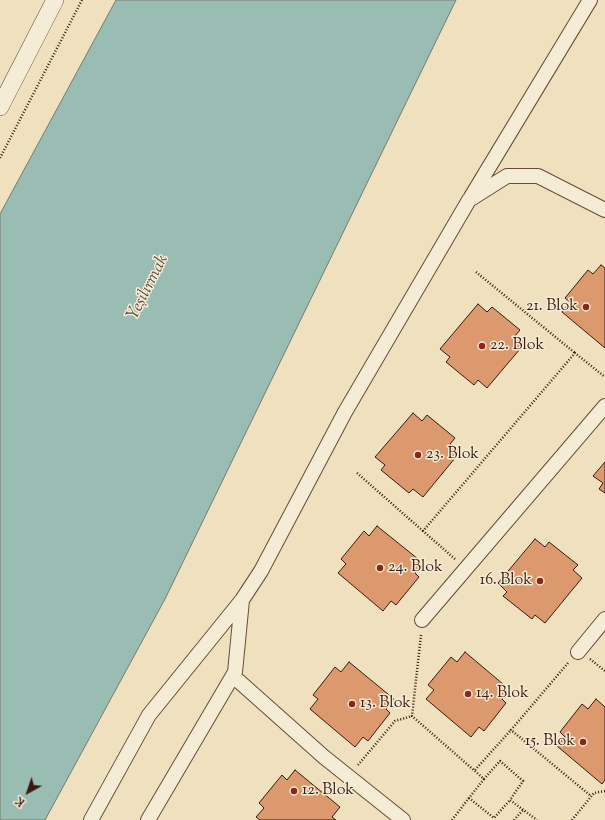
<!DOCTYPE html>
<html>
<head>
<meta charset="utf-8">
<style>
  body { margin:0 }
  #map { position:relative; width:605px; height:820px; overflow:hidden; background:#efe1be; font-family:"Sorts Mill Goudy",serif }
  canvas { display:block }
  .north { position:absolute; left:8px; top:772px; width:40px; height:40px; -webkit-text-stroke:3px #f5ecd5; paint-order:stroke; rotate:220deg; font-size:11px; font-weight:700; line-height:16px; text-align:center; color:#3b190d }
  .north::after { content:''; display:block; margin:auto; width:14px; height:18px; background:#3b190d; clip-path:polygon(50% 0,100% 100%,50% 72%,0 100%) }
</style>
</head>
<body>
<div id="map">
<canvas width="605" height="820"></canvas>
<div class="north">K</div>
</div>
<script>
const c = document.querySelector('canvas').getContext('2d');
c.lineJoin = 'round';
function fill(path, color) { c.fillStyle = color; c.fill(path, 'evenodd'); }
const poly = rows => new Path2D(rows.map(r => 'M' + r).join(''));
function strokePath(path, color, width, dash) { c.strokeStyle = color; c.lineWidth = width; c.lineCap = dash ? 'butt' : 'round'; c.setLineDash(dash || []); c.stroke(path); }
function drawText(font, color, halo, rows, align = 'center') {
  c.font = font + ' "Sorts Mill Goudy",serif'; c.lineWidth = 3; c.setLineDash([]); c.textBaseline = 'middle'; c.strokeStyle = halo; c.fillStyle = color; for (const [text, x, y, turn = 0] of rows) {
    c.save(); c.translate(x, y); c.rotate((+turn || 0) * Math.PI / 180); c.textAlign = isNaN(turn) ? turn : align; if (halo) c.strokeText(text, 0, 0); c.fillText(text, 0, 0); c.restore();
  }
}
const water = poly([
  [116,0,456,0,165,599,45,820,0,820,0,214,116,0]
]);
fill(water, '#9abdb3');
strokePath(water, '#747b71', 1);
const building = poly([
  [601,265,605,268,605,348,562,312,570,302,565,298,588,270,593,274,601,265],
  [478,304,487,312,492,307,520,330,515,336,525,343,487,388,478,380,474,385,446,362,450,357,440,349,478,304],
  [413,413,422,421,427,415,455,438,450,444,460,452,423,497,413,489,409,493,381,470,385,465,375,457,413,413],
  [605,462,605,493,599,489,603,483,593,476,605,462],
  [377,526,423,563,415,573,419,577,396,605,391,601,383,611,338,573,346,564,341,559,364,531,369,536,377,526],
  [535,539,545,547,549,542,578,565,573,570,582,578,545,623,535,615,532,619,503,596,507,592,498,583,535,539],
  [465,652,510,690,502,699,506,703,484,731,479,727,471,737,426,699,434,690,428,685,451,657,457,662,465,652],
  [349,662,394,699,386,709,390,713,368,741,363,737,355,747,310,709,318,699,313,695,335,667,341,672,349,662],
  [596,699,605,707,605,780,602,784,557,746,565,737,560,732,582,704,588,709,596,699],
  [295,770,340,807,332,817,336,820,260,820,256,817,264,808,259,803,282,775,287,780,295,770]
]);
fill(building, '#dc996e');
strokePath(building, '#3b190d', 1);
const minor = poly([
  [471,197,590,0],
  [422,620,605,406],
  [578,652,605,619],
  [233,676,324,757,403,820],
  [91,820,149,715,242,600,261,571,345,412,469,200,507,176,538,176,605,210],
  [148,820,235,672,242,600]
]);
const tertiary = poly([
  [0,107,55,0]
]);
strokePath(minor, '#684b39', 16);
strokePath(tertiary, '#684b39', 18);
strokePath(poly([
  [0,158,82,0],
  [476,272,575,353],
  [357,473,423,531],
  [455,559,423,531,575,353,605,377],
  [421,635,412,716,484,779,500,761,523,781,510,800,537,820],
  [590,659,605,671],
  [568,663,511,730,591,796],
  [358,765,395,721,412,716],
  [475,770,511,730],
  [484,779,469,798,494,818,510,800],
  [452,820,469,798],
  [514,820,523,810],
  [572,820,594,793,605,791]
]), '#3b190d', 2.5, [1, 2]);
strokePath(minor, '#f5ecd5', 14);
strokePath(tertiary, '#f5ecd5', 17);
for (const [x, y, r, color] of [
  [586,307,4,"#8f2418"],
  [482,346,4,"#8f2418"],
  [418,455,4,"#8f2418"],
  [380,568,4,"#8f2418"],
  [540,581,4,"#8f2418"],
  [468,694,4,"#8f2418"],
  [352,704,4,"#8f2418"],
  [583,742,4,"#8f2418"],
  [294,791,4,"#8f2418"]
]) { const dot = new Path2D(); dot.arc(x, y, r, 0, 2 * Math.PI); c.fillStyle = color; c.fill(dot); strokePath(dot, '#f5ecd5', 1.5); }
drawText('16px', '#3b190d', '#f5ecd5', [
  ["21. Blok",578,307,"right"],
  ["22. Blok",490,346],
  ["23. Blok",426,455],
  ["24. Blok",388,568],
  ["16. Blok",532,581,"right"],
  ["14. Blok",476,694],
  ["13. Blok",360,704],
  ["15. Blok",575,742,"right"],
  ["12. Blok",302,791]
], 'left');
drawText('italic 17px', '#584a3f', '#f5ecd5', [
  ["Yeşilırmak",149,288,-63]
]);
</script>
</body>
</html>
